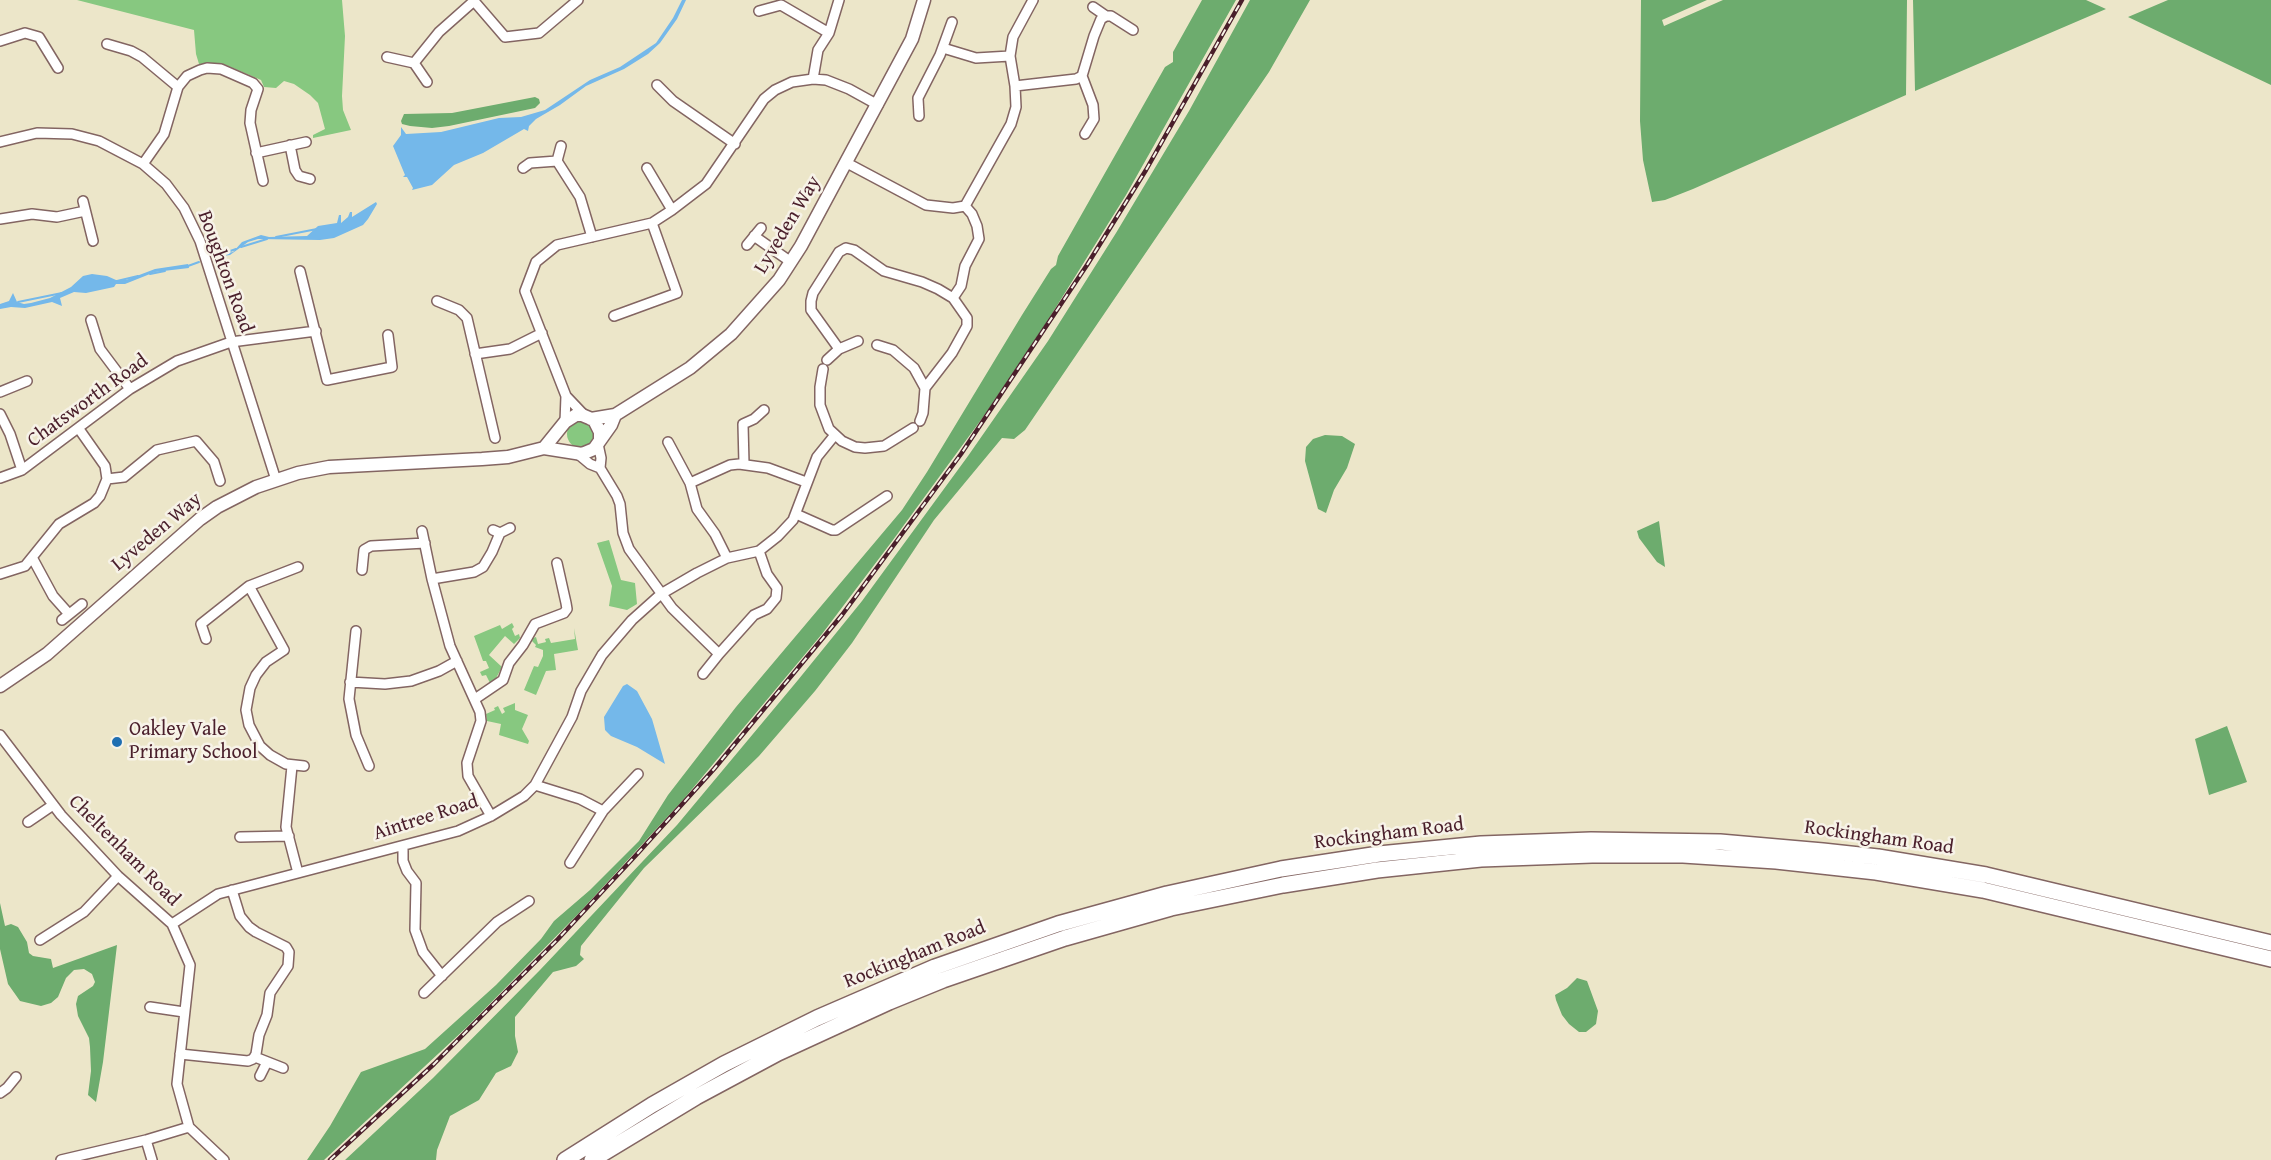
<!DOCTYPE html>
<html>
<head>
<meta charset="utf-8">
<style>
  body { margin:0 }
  canvas { display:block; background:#ece6c9 }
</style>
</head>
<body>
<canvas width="2271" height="1160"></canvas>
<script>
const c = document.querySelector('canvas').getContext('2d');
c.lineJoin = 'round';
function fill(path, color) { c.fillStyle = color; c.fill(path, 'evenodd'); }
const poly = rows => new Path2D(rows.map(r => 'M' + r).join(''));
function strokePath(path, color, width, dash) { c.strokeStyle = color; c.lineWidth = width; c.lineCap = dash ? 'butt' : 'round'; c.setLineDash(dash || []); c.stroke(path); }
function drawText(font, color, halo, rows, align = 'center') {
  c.font = font + ' "Gentium Book Plus",serif'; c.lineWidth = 5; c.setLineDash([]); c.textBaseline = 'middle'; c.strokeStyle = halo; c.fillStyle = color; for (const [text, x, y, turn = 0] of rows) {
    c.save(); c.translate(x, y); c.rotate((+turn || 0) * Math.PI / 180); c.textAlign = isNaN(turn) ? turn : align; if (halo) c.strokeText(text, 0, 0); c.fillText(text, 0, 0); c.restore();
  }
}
fill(poly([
  [77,0,342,0,345,36,342,96,343,110,351,130,313,138,313,135,325,129,318,103,310,95,294,84,284,81,276,88,264,87,261,80,226,65,218,63,199,64,196,54,194,30],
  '567 434a14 14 0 1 1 28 0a14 14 0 1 1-28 0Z',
  [609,540,621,580,635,583,637,604,627,610,609,606,612,586,597,543],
  [512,623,514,627,512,629,515,636,519,634,520,638,514,644,505,636,489,655,502,667,495,680,490,683,486,675,482,676,480,672,489,668,486,661,483,661,474,636,500,625,502,629],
  [574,628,578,650,554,654,556,670,546,671,536,695,524,690,534,666,538,667,543,656,543,650,535,647,536,645,532,641,533,638,536,637,538,644,546,642,545,639,549,638,551,643,575,639],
  [515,703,515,710,528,715,522,729,529,741,528,744,499,735,501,724,487,721,486,714,495,710,494,708,498,706,502,714,505,712,503,708]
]), '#87c880');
fill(poly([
  [1202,0,1236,0,1126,195,1048,320,986,413,893,540,822,634,683,800,578,914,467,1027,324,1160,307,1160,330,1126,361,1072,425,1049,496,985,541,939,554,921,590,890,639,841,668,795,736,707,902,510,927,472,1022,315,1051,269,1056,265,1058,256,1165,67,1173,62,1173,52],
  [1250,0,1310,0,1269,72,1025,430,1014,439,1002,438,934,520,852,643,815,691,759,756,644,868,581,946,580,955,584,959,576,966,553,972,515,1017,515,1036,518,1052,511,1066,496,1073,479,1100,450,1116,437,1150,436,1160,345,1160,433,1078,540,970,677,825,798,680,862,601,968,456,1048,341,1116,233,1189,111],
  [1641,0,1707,0,1662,20,1664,26,1723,0,1907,0,1906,95,1693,189,1665,200,1652,202,1643,160,1640,121],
  [1913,0,2086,0,2106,9,1915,91],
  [2168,0,2271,0,2271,85,2128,17],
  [535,97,539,99,540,103,535,108,449,126,432,128,410,126,402,124,401,121,404,114,452,113],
  [1325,435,1342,436,1355,444,1347,468,1334,490,1326,513,1318,509,1305,461,1306,447,1313,439],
  [1659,521,1665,567,1657,562,1639,538,1637,531],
  [2227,726,2247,782,2209,795,2195,739],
  [0,903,5,926,11,924,18,927,27,942,29,953,33,956,51,959,53,968,117,945,103,1062,96,1102,88,1095,91,1071,90,1047,89,1038,78,1016,76,1004,78,996,93,986,95,982,92,974,84,969,74,970,66,978,58,997,51,1003,41,1006,20,1001,8,984,0,949],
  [1577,978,1587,981,1598,1011,1596,1024,1586,1032,1579,1032,1569,1024,1562,1015,1556,1000,1555,995,1567,988]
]), '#6dac6e');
fill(poly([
  [682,0,686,0,677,19,660,43,648,54,624,69,586,86,560,105,536,119,529,126,528,131,524,129,483,153,454,165,432,185,412,190,413,188,407,177,403,177,405,175,393,146,401,135,401,127,406,134,441,132,499,118,521,117,545,110,590,80,620,67,656,43,673,18],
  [376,202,377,204,368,219,363,225,334,238,320,240,258,239,248,242,230,255,216,257,216,255,233,252,242,242,261,235,269,237,307,236,318,226,337,223,339,215,341,215,341,223,348,217,350,212,352,212,352,217],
  [188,264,189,268,155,272,125,284,116,284,114,287,86,293,74,292,60,298,62,306,52,302,25,308,11,307,0,309,0,304,9,301,13,293,17,302,24,304,31,303,50,298,71,287,83,276,92,274,107,276,116,280,126,280,155,269],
  [627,684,637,691,652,719,665,764,637,747,611,736,605,730,604,717,623,686]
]), '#74b8ea');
strokePath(poly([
  [276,237,317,229],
  [241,247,267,239],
  [213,257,236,249],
  [188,266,199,262],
  [150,274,165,271],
  [117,281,138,276],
  [18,302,62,293]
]), '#74b8ea', 2);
const minor = poly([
  [1093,7,1106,16],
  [759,11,781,5,829,33],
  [0,41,25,33,39,37,58,68],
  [107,44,131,51,142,57,178,87],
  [943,48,976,58,1010,56],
  [387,57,414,63,427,82],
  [414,63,439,32,474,1,505,37,539,33,578,0],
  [1082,76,1093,105,1094,119,1085,134],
  [813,79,818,50,829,33,839,0],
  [657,85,673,101,735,144],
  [1015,86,1076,79,1082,76,1094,36,1101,19,1106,16,1111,16,1133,30],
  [919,116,918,98,940,55,952,22],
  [0,142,37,133,72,134,99,141,143,164,166,184,184,208,200,241,276,480],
  [290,145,295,170,299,176,310,179],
  [256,153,306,142],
  [557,161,561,146],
  [847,163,926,205,953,208,965,206,1011,124,1016,107,1015,86,1010,56,1013,37,1033,0],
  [143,164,164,134,178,87,187,76,200,70,207,68,221,69,253,83,258,89,251,110,250,123,263,181],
  [523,168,530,163,557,161,580,197,592,237],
  [647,168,672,210],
  [83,201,93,241],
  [0,219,32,214,57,217,85,211],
  [754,236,791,262],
  [747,245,761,228],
  [300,271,327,380,392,367,388,335],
  [953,298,961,286,965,266,979,239,977,226,972,214,965,206],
  [437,301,459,310,467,318,495,438],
  [614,316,677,293,652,223],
  [91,320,100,349,130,389],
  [877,345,893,350,914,368,925,388,923,413,920,421],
  [839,349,811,310,811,301,813,293,839,252,846,248,854,250,884,271,922,282,938,289,953,298,967,318,967,326,952,353,925,388],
  [475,354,510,349,542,333],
  [827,360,839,349,858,341],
  [823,369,820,387,820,405,829,429,842,441,855,447,865,448,884,446,913,428],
  [0,392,27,381],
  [566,396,585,416],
  [0,414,10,434,22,470],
  [565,422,566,396,525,291,536,262,557,245,652,223,672,210,706,184,764,99,775,90,792,82,813,79,826,80,849,89,878,105],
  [668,442,690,483,697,509,715,534,727,558],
  [598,444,601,458,600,468],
  [578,454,590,464,600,468,617,496,620,504,623,533,629,549,672,608,719,654,703,674],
  [744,464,743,424,754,419,764,410],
  [0,478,22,470,130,389,177,361,231,342,316,331],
  [107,479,124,477,157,450,196,441,214,462,220,481],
  [690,483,730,465,739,464,768,468,806,482],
  [796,514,832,530,836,530,887,496],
  [493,530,500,533,510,528],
  [422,531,432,579,450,646,480,712,481,721,467,763,468,776,491,816],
  [33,559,53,596,69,614],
  [298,567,249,586,284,650,266,662,256,675,250,688,246,710,249,725,260,746,270,755,286,764,304,766],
  [362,570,364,550,371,546,425,543],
  [0,574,25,566,59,524,94,503,100,496,107,479,105,466,79,429],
  [432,579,474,572,483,567,492,552,500,533],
  [62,620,82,604],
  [356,631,349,699,356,735,369,766],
  [206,639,201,624,249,586],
  [719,654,754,615,767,609,776,598,777,588,767,574,759,551],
  [350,682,385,684,411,681,439,671,457,661],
  [475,699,503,680,509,663,523,645,535,624,564,613,567,609,566,603,557,563],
  [0,735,61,815,118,876,172,924,190,965,177,1084,189,1127,224,1160],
  [292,766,286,827,298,873],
  [535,785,580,799,603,811],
  [28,822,53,805],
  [240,837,289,836],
  [403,846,403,861,407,871,416,883,415,930,423,952,442,976],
  [570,863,603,811,638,774],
  [172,924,218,894,458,831,491,816,524,796,535,785,572,717,581,691,602,655,632,620,661,594,697,573,727,558,759,551,778,536,793,520,817,457,834,436],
  [40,940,84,912,118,876],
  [424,993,497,922,529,901],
  [150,1007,184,1012],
  [180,1054,248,1061,253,1059,256,1054,259,1035,267,1015,270,993,288,966,289,952,286,947,256,932,249,927,240,916,232,890],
  [255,1057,283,1068],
  [260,1076,267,1062],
  [0,1093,7,1088,16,1077],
  [146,1140,152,1160],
  [61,1160,146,1140,189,1127]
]);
const tertiary = poly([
  [591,419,615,415,690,368,731,334,779,280,801,246,912,39,924,0],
  [544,448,565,422,576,415,582,415,594,420,600,432,600,438],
  [0,686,47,654,200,519,217,507,256,487,298,473,329,467,482,459,508,457,544,448,582,454,594,449,611,425,615,415]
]);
const trunk = poly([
  [565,1160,652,1105,724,1064,817,1018,935,967,1058,924,1167,894,1281,869,1379,854,1481,844,1591,840,1720,842,1823,851,1878,857,1986,875,2271,943],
  [592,1160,696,1097,778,1053,889,1002,943,980,1065,938,1171,908,1283,885,1377,870,1481,859,1592,855,1683,855,1776,861,1876,872,1983,890,2271,959]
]);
strokePath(minor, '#836562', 12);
strokePath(tertiary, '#836562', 15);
strokePath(trunk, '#836562', 18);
strokePath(minor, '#fff', 9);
strokePath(tertiary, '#fff', 12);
strokePath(trunk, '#fff', 15);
const rail = poly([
  [330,1160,434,1064,558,939,638,853,714,769,842,615,961,454,1087,265,1146,170,1242,0]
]);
strokePath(rail, '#4a1f2b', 4.5);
strokePath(rail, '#f7f3e8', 2, [7]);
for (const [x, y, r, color] of [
  [117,742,6,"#1f6fb2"]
]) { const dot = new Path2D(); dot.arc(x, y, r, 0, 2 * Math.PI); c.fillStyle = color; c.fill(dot); strokePath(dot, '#f7f3e8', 2); }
drawText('20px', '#4a1f2b', '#f7f3e8', [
  ["Lyveden Way",788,225,-59],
  ["Boughton Road",225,272,70],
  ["Chatsworth Road",88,401,-36],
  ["Lyveden Way",157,532,-40],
  ["Aintree Road",426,818,-18],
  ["Rockingham Road",1389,834,-7],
  ["Rockingham Road",1879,838,8],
  ["Cheltenham Road",124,851,45],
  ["Rockingham Road",915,955,-22]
]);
drawText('20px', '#4a1f2b', '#f7f3e8', [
  ["Oakley Vale",129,730],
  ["Primary School",129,753]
], 'left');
</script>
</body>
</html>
